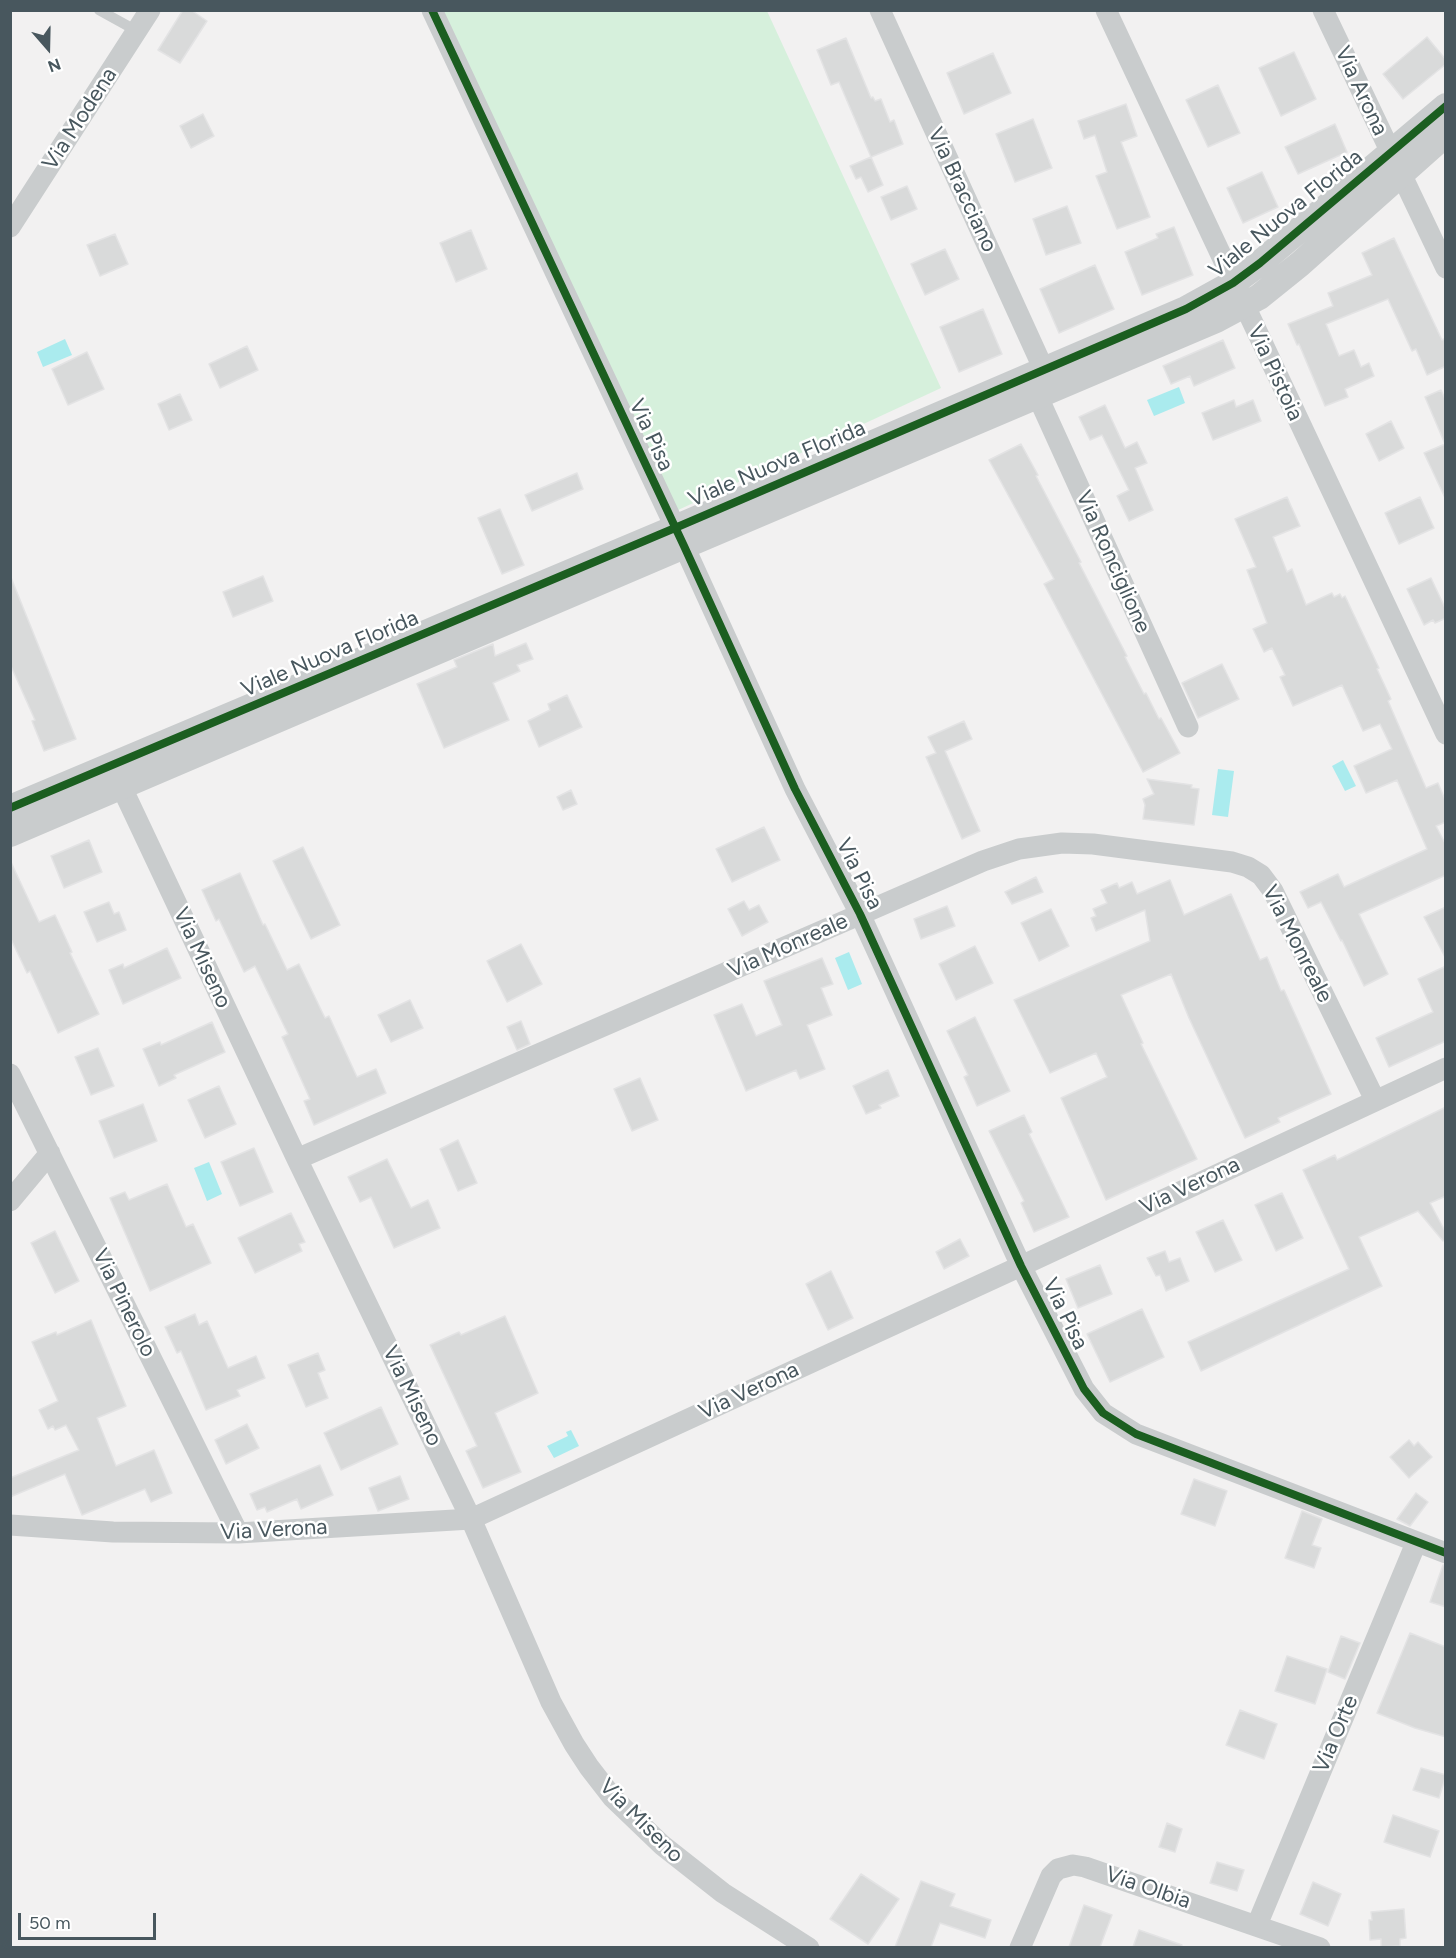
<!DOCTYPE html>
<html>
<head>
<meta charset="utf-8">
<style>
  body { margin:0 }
  #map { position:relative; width:1456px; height:1958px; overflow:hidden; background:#f2f1f1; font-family:Figtree,sans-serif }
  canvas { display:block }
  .frame { position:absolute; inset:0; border:12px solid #48575e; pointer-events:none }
  .north { position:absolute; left:18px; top:18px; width:60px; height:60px; -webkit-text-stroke:4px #fff; paint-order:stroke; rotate:160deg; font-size:16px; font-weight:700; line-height:24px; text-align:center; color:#48575e }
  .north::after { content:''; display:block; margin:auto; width:21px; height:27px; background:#48575e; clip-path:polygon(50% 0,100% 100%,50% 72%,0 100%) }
  .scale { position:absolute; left:18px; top:1913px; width:138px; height:27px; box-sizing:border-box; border:3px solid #48575e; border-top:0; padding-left:8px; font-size:18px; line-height:21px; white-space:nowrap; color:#48575e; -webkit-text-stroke:4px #fff; paint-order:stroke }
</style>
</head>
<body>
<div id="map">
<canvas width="1456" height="1958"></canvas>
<div class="frame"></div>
<div class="north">N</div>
<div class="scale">50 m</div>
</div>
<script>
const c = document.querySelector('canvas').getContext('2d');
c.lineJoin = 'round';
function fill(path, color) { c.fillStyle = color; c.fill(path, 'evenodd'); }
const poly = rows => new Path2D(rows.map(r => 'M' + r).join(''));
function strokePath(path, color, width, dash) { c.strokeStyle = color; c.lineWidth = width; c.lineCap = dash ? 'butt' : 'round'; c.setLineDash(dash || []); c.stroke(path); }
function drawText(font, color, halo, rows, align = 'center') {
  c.font = font + ' Figtree,sans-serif'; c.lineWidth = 5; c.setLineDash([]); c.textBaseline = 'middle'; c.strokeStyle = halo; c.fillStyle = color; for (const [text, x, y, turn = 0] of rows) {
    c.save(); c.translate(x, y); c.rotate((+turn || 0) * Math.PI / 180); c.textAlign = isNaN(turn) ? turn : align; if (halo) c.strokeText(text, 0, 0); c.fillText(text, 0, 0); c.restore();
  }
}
fill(poly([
  [441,11,767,11,941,388,676,511]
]), '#d6f0dc');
fill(poly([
  [65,339,72,355,43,367,37,352],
  [1179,387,1185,403,1154,416,1147,400],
  [1343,760,1356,786,1345,791,1332,766],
  [1218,769,1234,771,1228,817,1212,815],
  [849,952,862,984,848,990,835,958],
  [209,1162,222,1194,207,1201,194,1168],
  [571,1430,579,1446,554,1458,547,1446,568,1436,566,1432]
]), '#aaebee');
const building = poly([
  [183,10,191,10,207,21,180,63,158,50,183,10],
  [1427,37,1446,60,1446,64,1403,99,1383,74,1427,37],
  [846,38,871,98,873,97,875,101,881,99,890,122,894,120,903,144,871,157,839,82,831,85,817,50,846,38],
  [1294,52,1316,99,1281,116,1259,68,1294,52],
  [993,53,1011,93,964,114,947,73,993,53],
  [1218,85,1240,133,1208,147,1186,100,1218,85],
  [1126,104,1137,136,1121,142,1150,217,1117,229,1096,176,1107,172,1095,135,1084,139,1078,121,1126,104],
  [203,114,214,136,191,148,180,126,203,114],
  [1033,119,1052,168,1015,182,996,134,1033,119],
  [1335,124,1347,152,1298,174,1285,147,1335,124],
  [871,157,883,185,868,192,861,177,856,179,850,166,871,157],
  [1262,172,1278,207,1243,223,1227,188,1262,172],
  [907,186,917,209,891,220,881,197,907,186],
  [1067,206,1081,243,1046,255,1033,219,1067,206],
  [1174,227,1193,275,1142,295,1125,252,1158,238,1156,234,1174,227],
  [471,230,487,269,456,282,440,243,471,230],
  [115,234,128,264,100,276,87,245,115,234],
  [1394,238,1442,340,1446,338,1446,366,1427,375,1416,349,1412,351,1388,299,1326,324,1339,356,1354,350,1361,367,1369,363,1374,376,1345,389,1348,397,1325,406,1299,344,1297,345,1288,324,1333,306,1328,293,1372,275,1362,253,1394,238],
  [945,249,959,279,925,295,911,264,945,249],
  [1095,265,1114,309,1059,333,1040,289,1095,265],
  [983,309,1002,354,959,372,940,327,983,309],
  [1223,340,1235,368,1194,386,1190,376,1171,384,1163,366,1223,340],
  [247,346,258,370,220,388,209,364,247,346],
  [87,352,104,389,68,405,52,369,87,352],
  [1441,390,1446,401,1446,500,1424,453,1445,444,1425,397,1441,390],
  [180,394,192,420,169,430,158,404,180,394],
  [1234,400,1236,407,1253,400,1261,421,1213,440,1202,413,1234,400],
  [1105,405,1125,448,1137,442,1147,463,1135,468,1153,510,1129,521,1117,496,1129,490,1102,435,1090,440,1079,417,1105,405],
  [1391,421,1404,448,1379,461,1366,434,1391,421],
  [1021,444,1038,475,1036,476,1081,562,1079,563,1127,656,1125,657,1144,694,1146,693,1159,719,1161,718,1180,753,1143,772,1044,584,1054,579,989,460,1021,444],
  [577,473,583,489,532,511,525,495,577,473],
  [1287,497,1300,526,1273,537,1287,572,1292,569,1306,605,1332,593,1334,597,1340,594,1342,598,1345,596,1379,668,1377,669,1391,699,1388,701,1426,788,1438,783,1446,802,1446,822,1436,826,1446,845,1446,875,1359,914,1388,974,1364,986,1342,940,1341,941,1321,902,1308,908,1300,892,1338,874,1344,887,1427,849,1397,780,1366,793,1354,766,1392,749,1380,724,1363,731,1342,685,1293,706,1280,677,1285,675,1272,648,1264,652,1253,629,1267,623,1247,570,1256,567,1235,519,1287,497],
  [1420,497,1434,528,1399,544,1385,513,1420,497],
  [500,509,524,565,502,574,478,518,500,509],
  [10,575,76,739,44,751,32,721,35,720,10,664,10,575],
  [263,576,273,601,233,617,223,592,263,576],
  [1431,578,1446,610,1446,618,1435,623,1433,620,1424,625,1407,589,1431,578],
  [526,643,533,659,517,665,520,671,493,683,509,720,444,748,417,684,457,667,454,660,493,644,495,656,526,643],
  [1222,664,1239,699,1198,718,1182,683,1222,664],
  [567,695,582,727,539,747,528,721,550,710,548,704,567,695],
  [964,721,972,739,945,751,980,831,962,839,926,757,936,753,928,737,964,721],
  [1147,779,1192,785,1191,788,1199,789,1194,825,1143,819,1145,805,1143,799,1154,794,1147,779],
  [571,790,577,804,563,810,557,797,571,790],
  [764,827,780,860,732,882,716,849,764,827],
  [89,840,102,872,64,888,51,856,89,840],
  [303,847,340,925,311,939,273,861,303,847],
  [10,860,39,922,55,915,72,952,70,953,99,1014,58,1033,30,971,27,973,10,937,10,860],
  [240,873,263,925,265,924,287,970,299,964,325,1018,329,1016,357,1077,376,1069,386,1093,314,1125,304,1101,310,1099,282,1037,288,1034,255,966,244,972,219,919,216,921,202,890,240,873],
  [1036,877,1043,892,1012,904,1005,892,1036,877],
  [1170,880,1184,915,1231,894,1260,960,1267,957,1281,991,1284,990,1331,1094,1278,1118,1280,1122,1245,1138,1189,1018,1171,974,1121,995,1143,1043,1141,1044,1197,1159,1106,1200,1061,1098,1107,1077,1096,1053,1050,1073,1014,1000,1150,941,1145,910,1096,931,1091,918,1096,916,1093,909,1107,903,1101,890,1117,883,1119,888,1132,882,1137,894,1170,880],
  [744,901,749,910,759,905,768,922,742,936,728,909,744,901],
  [109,902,114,914,119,912,126,930,97,942,84,912,109,902],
  [947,906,955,926,921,939,914,919,947,906],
  [1446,907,1446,959,1424,917,1446,907],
  [1051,909,1069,946,1039,961,1021,923,1051,909],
  [521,944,542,984,507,1002,487,961,521,944],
  [975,946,993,983,956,1000,939,964,975,946],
  [167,948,181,978,123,1004,109,970,123,964,124,968,167,948],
  [822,958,833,984,821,988,832,1015,807,1025,825,1069,800,1079,796,1070,746,1091,714,1015,742,1004,756,1036,782,1025,764,981,822,958],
  [1446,966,1446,1041,1389,1067,1376,1038,1433,1012,1418,979,1446,966],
  [410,1000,423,1028,391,1042,378,1015,410,1000],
  [975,1017,1010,1091,977,1106,964,1077,968,1075,947,1031,975,1017],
  [521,1021,530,1044,517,1050,507,1027,521,1021],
  [212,1022,225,1052,174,1075,176,1078,159,1086,143,1049,160,1042,161,1045,212,1022],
  [98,1048,114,1086,91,1095,75,1057,98,1048],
  [888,1070,899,1096,879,1105,881,1108,866,1114,853,1086,888,1070],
  [640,1078,658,1120,632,1131,614,1089,640,1078],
  [219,1086,236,1124,205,1138,188,1100,219,1086],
  [143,1104,157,1141,114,1158,99,1121,143,1104],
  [1446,1107,1446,1196,1430,1203,1446,1233,1446,1239,1443,1241,1418,1211,1359,1237,1382,1286,1201,1371,1188,1342,1349,1269,1303,1170,1335,1155,1337,1160,1446,1107],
  [1024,1115,1032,1132,1029,1134,1069,1217,1034,1232,1021,1203,1024,1201,989,1131,1024,1115],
  [458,1140,477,1183,458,1191,440,1149,458,1140],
  [254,1148,273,1192,240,1206,221,1162,254,1148],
  [387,1159,411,1208,428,1200,440,1228,394,1248,371,1197,360,1202,348,1177,387,1159],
  [167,1184,186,1227,193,1224,211,1263,150,1291,110,1198,125,1192,129,1200,167,1184],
  [1282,1193,1303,1238,1276,1251,1255,1205,1282,1193],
  [291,1213,305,1242,299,1244,302,1251,255,1273,238,1238,291,1213],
  [1223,1220,1242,1260,1215,1272,1196,1232,1223,1220],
  [55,1231,79,1281,55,1293,31,1243,55,1231],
  [960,1239,969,1256,944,1269,936,1252,960,1239],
  [1165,1251,1169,1262,1180,1258,1189,1281,1166,1291,1160,1275,1156,1276,1147,1258,1165,1251],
  [1100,1265,1112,1294,1078,1308,1066,1279,1100,1265],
  [831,1271,853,1318,828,1330,806,1284,831,1271],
  [1142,1309,1164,1357,1110,1382,1087,1334,1142,1309],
  [195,1314,199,1325,207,1321,228,1368,256,1356,265,1378,237,1390,240,1396,206,1410,181,1351,177,1353,165,1327,195,1314],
  [505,1316,538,1393,495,1413,521,1472,483,1488,466,1451,477,1446,430,1345,459,1332,461,1335,505,1316],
  [91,1320,126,1406,97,1418,116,1466,154,1450,172,1493,151,1502,145,1489,82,1515,65,1474,10,1497,10,1478,79,1450,66,1425,55,1430,53,1426,48,1429,39,1410,58,1401,32,1342,56,1332,57,1335,91,1320],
  [318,1353,325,1370,318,1373,328,1398,306,1407,288,1365,318,1353],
  [381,1407,398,1444,341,1470,324,1433,381,1407],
  [247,1424,259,1448,226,1464,215,1440,247,1424],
  [1409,1440,1414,1446,1418,1442,1432,1457,1409,1478,1390,1457,1409,1440],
  [320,1465,333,1495,301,1509,297,1499,267,1512,265,1507,257,1510,250,1494,320,1465],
  [400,1476,409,1499,378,1511,369,1488,400,1476],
  [1194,1479,1227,1491,1215,1526,1181,1514,1194,1479],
  [1416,1493,1428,1502,1410,1526,1397,1519,1416,1493],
  [1302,1511,1322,1519,1312,1545,1321,1548,1314,1568,1285,1558,1302,1511],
  [1443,1565,1446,1565,1446,1607,1430,1602,1443,1565],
  [1410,1633,1446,1647,1446,1737,1415,1728,1377,1713,1410,1633],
  [1341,1636,1360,1643,1345,1679,1328,1672,1341,1636],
  [1287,1656,1327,1669,1315,1704,1275,1691,1287,1656],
  [1240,1710,1277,1724,1264,1759,1226,1745,1240,1710],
  [1421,1768,1446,1775,1439,1798,1413,1790,1421,1768],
  [1393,1815,1439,1831,1430,1857,1384,1842,1393,1815],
  [1167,1823,1182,1829,1175,1852,1159,1847,1167,1823],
  [1217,1862,1244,1870,1237,1891,1210,1883,1217,1862],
  [861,1874,899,1899,868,1944,830,1919,861,1874],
  [921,1881,955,1894,950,1906,991,1920,985,1938,940,1923,931,1947,895,1947,921,1881],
  [1313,1882,1341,1894,1328,1926,1300,1914,1313,1882],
  [1084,1905,1112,1915,1100,1947,1069,1947,1084,1905],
  [1404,1909,1406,1938,1400,1939,1400,1946,1381,1947,1381,1939,1370,1940,1369,1920,1372,1920,1371,1912,1404,1909],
  [1139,1930,1182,1945,1181,1947,1133,1947,1139,1930]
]);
fill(building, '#d9dada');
strokePath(building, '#e3e3e4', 1.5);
strokePath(poly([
  [99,10,137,31]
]), '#c9cccd', 10);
strokePath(poly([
  [432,10,684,546,795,789,860,914,1021,1266,1084,1389,1103,1413,1136,1434,1446,1553],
  [880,10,1044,370,1045,378,1038,390,1038,397,1188,727],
  [1106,10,1446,734],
  [1323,10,1446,268],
  [10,227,150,10],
  [115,773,297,1159,471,1519,551,1702,574,1744,589,1767,613,1798,662,1845,723,1893,809,1948],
  [10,1074,238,1533],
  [297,1159,983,861,1019,849,1062,843,1093,844,1232,862,1248,867,1261,875,1273,891,1375,1100],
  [10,1201,50,1153],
  [10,1525,113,1532,238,1533,471,1519,1021,1266,1446,1068],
  [1257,1925,1416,1543],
  [1020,1948,1051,1876,1058,1869,1073,1865,1085,1867,1320,1948]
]), '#c9cccd', 21);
strokePath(poly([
  [10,808,675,528,1186,309,1233,283,1260,263,1446,106],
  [10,834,684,546,1216,320,1259,297,1300,264,1446,134]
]), '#c9cccd', 26);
strokePath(poly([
  [432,10,684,546,795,789,860,914,1021,1266,1084,1389,1103,1413,1136,1434,1446,1553],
  [10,808,675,528,1186,309,1233,283,1260,263,1446,106]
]), '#1b5e20', 8);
drawText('22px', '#48575e', '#fff', [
  ["Via Arona",1361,91,65],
  ["Via Modena",80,119,-57],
  ["Via Bracciano",962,190,65],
  ["Viale Nuova Florida",1286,214,-39],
  ["Via Pistoia",1275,373,65],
  ["Via Pisa",651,435,65],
  ["Viale Nuova Florida",777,464,-23],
  ["Via Ronciglione",1113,562,66],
  ["Viale Nuova Florida",330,654,-23],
  ["Via Pisa",859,874,63],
  ["Via Monreale",1297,944,63],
  ["Via Monreale",788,946,-24],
  ["Via Miseno",202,958,65],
  ["Via Verona",1190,1186,-25],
  ["Via Pinerolo",124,1303,64],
  ["Via Pisa",1065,1314,64],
  ["Via Verona",749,1391,-25],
  ["Via Miseno",412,1396,64],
  ["Via Verona",274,1530,-3],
  ["Via Orte",1336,1734,-67],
  ["Via Miseno",641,1821,45],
  ["Via Olbia",1148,1888,19]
]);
</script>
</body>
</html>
